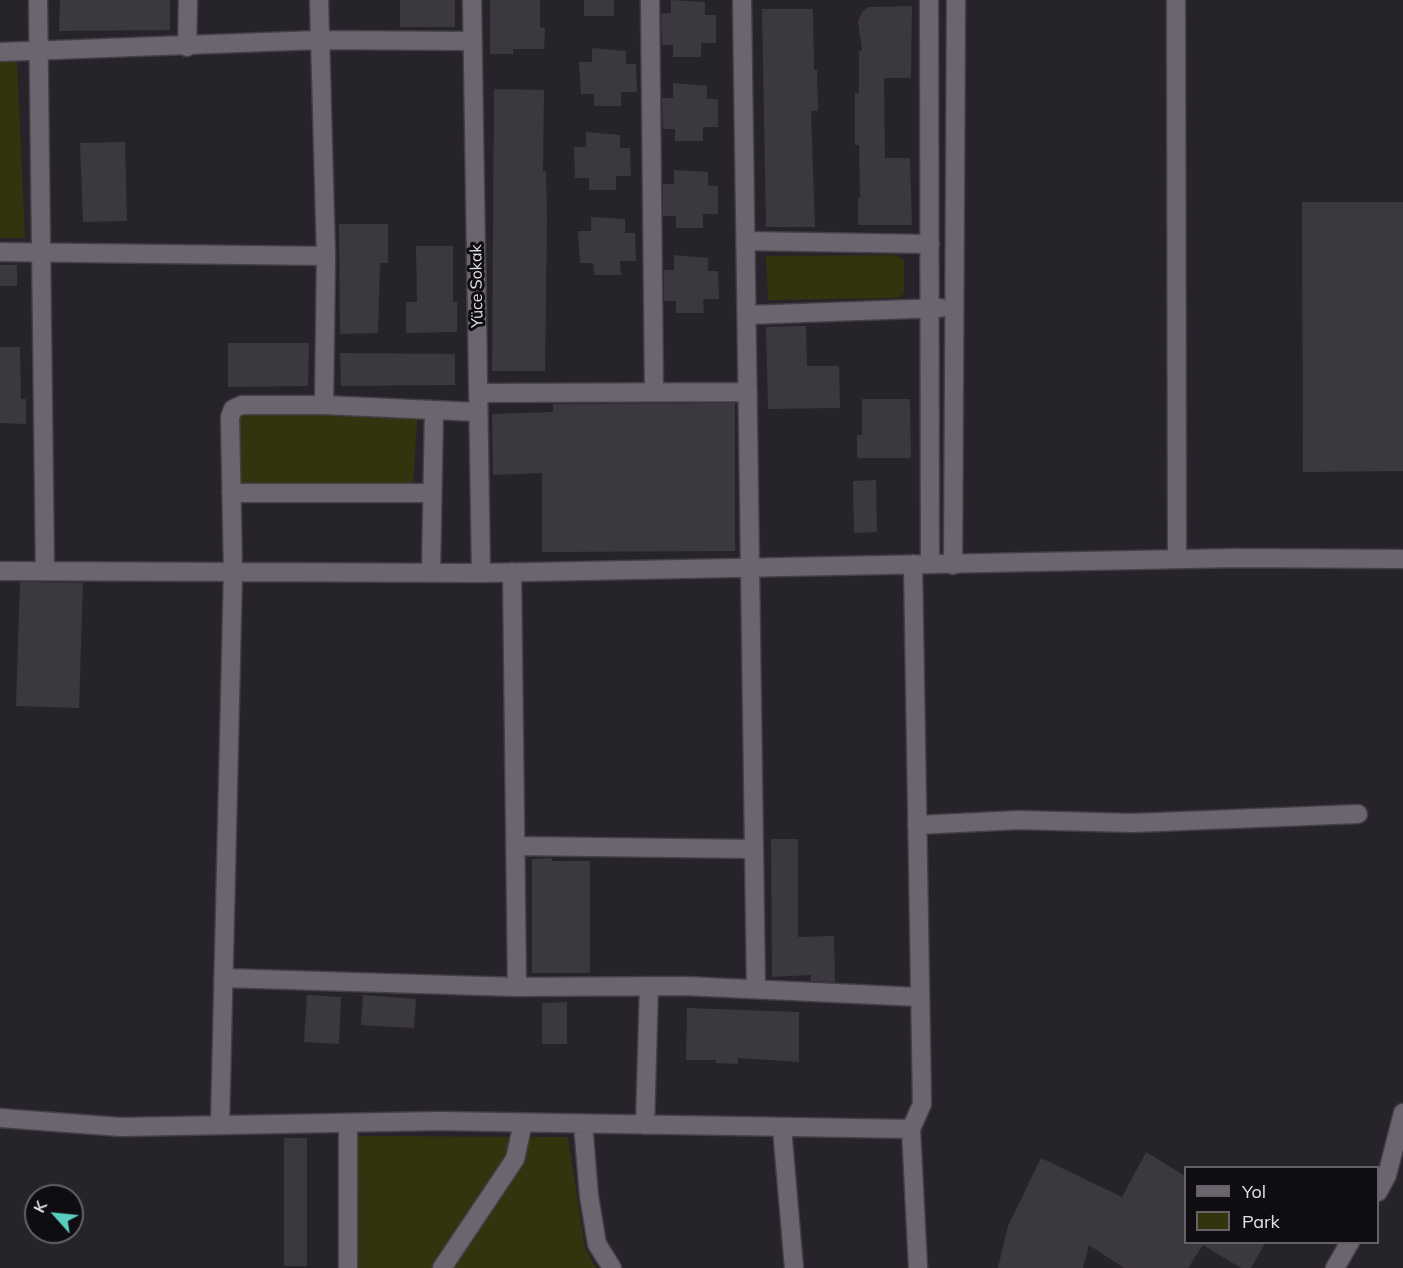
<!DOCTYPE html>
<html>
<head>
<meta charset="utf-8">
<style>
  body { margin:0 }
  #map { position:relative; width:1403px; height:1268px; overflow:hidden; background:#27232b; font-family:Mulish,sans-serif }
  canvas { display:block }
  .legend { position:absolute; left:1184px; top:1166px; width:195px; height:78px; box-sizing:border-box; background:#0f0d11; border:2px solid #646267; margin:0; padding:8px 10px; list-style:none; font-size:18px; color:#e3e1e7 }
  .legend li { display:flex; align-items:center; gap:12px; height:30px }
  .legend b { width:30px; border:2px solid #646267 }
  .north { position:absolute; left:24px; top:1184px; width:60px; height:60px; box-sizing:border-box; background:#0f0d11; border:2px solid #646267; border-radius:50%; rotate:297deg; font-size:16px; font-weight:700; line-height:24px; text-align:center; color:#e3e1e7 }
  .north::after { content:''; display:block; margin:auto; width:21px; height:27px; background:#59cebf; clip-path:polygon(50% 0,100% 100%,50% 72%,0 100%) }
</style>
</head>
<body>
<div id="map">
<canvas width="1403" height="1268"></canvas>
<ul class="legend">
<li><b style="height:8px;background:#6a656f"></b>Yol</li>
<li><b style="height:16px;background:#31340c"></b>Park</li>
</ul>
<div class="north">K</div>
</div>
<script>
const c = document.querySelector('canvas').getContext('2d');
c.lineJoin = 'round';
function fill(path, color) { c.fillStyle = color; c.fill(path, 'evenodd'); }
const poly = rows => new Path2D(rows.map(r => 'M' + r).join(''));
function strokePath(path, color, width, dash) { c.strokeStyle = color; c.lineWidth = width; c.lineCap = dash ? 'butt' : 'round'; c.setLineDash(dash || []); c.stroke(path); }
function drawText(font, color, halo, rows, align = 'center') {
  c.font = font + ' Mulish,sans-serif'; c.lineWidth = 6; c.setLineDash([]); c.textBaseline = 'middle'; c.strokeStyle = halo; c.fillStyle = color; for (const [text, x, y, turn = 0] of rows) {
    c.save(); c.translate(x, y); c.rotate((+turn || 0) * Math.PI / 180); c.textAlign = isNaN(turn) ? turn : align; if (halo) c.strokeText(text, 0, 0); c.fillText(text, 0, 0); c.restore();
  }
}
fill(poly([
  [0,61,17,61,25,238,0,238],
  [896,255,904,260,904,294,897,298,768,300,766,256],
  [238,412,413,412,417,420,413,486,239,485],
  [358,1136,568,1137,585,1248,596,1268,359,1268]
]), '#31340c');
fill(poly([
  [60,0,170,0,170,30,59,31],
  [400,0,455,0,455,27,400,27],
  [490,0,540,0,540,27,545,28,544,49,513,49,513,54,490,54],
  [584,0,614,0,614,16,584,16],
  [671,0,705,2,705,15,716,15,716,43,701,43,701,57,673,57,673,45,662,45,661,14,671,13],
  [912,6,911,78,884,78,885,158,910,158,912,225,858,225,858,198,860,198,859,145,855,145,855,93,859,93,859,51,862,51,858,21,862,12,868,7],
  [762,9,813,9,814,70,817,70,818,111,811,111,815,227,766,227],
  [592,48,626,51,626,64,636,64,637,92,621,92,621,106,594,106,594,94,581,94,579,62,592,62],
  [673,83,707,86,707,99,718,99,718,127,703,127,703,141,675,141,675,129,663,129,662,98,673,98],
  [494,89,544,90,543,171,546,171,547,218,545,371,492,371],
  [586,132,620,135,620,148,630,148,631,176,616,176,616,190,589,190,589,178,575,178,574,147,586,147],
  [125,142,127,221,83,222,80,143],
  [674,170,708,172,708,186,718,186,718,214,703,214,703,228,676,228,676,216,663,216,663,184,674,184],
  [1302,202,1403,202,1403,471,1303,472],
  [591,217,625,219,625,233,635,233,636,261,620,261,621,275,594,275,593,263,580,263,578,231,591,231],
  [339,224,388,224,388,263,380,263,378,333,340,334],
  [416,246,453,246,453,302,457,302,457,332,406,333,406,302,417,302],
  [674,255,708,258,708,271,718,271,719,299,703,299,704,313,676,313,676,301,664,301,664,270,674,270],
  [0,265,17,265,17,286,0,286],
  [806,326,807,366,839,366,840,408,768,409,766,327],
  [228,343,309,343,308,386,228,387],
  [0,347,20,347,21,399,26,399,26,424,0,423],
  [340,353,455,354,455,385,341,386],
  [862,399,910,399,911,458,857,458,857,435,862,435],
  [735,403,735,551,542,552,542,473,493,475,492,414,553,412,553,404],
  [876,480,877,532,854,533,853,481],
  [20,582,83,583,79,708,16,706],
  [771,839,798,839,798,937,834,936,835,982,811,981,811,975,772,977],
  [552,858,552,861,590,861,590,973,532,973,532,859],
  [307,995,341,997,339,1044,304,1042],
  [363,995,416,999,414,1028,361,1025],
  [567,1002,567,1044,542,1044,542,1003],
  [687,1008,799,1012,799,1062,738,1058,738,1064,716,1063,716,1060,686,1060],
  [284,1138,307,1138,307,1266,284,1266],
  [1146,1152,1185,1176,1185,1242,1266,1242,1251,1268,1241,1268,1203,1245,1188,1268,1124,1268,1089,1245,1083,1268,998,1268,1008,1226,1041,1158,1122,1197]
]), '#3c3840');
const minor = poly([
  [38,0,45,571],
  [319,0,326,256,324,405,478,412],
  [472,0,481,573],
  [650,0,654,392],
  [742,0,756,989],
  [929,0,930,564],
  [1176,0,1177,559],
  [187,47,188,0],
  [0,52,319,40,473,41],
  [746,241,930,244],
  [0,252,326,256],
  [747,315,940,308],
  [478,393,748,392],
  [231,493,432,493],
  [953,565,956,0],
  [0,571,481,573,1236,558,1403,559],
  [431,572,434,410],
  [512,572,517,987],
  [917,825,1019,820,1133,823,1358,814],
  [515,846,754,849],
  [223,978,517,987,685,986,919,997],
  [0,1118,121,1127,440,1121,911,1129,918,1268],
  [583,1124,589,1196,597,1244,612,1268],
  [220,1125,233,572,230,417,233,409,242,405,324,405],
  [645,1125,649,986],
  [782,1128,794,1268],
  [911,1129,922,1104,913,564],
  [1378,1192,1387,1175,1403,1113],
  [348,1268,348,1123],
  [442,1268,515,1159,523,1123],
  [1335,1268,1350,1242]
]);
strokePath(minor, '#433f47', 21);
strokePath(minor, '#6a656f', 18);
drawText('16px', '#e3e1e7', '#0f0d11', [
  ["Yüce Sokak",477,286,-91]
]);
</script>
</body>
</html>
